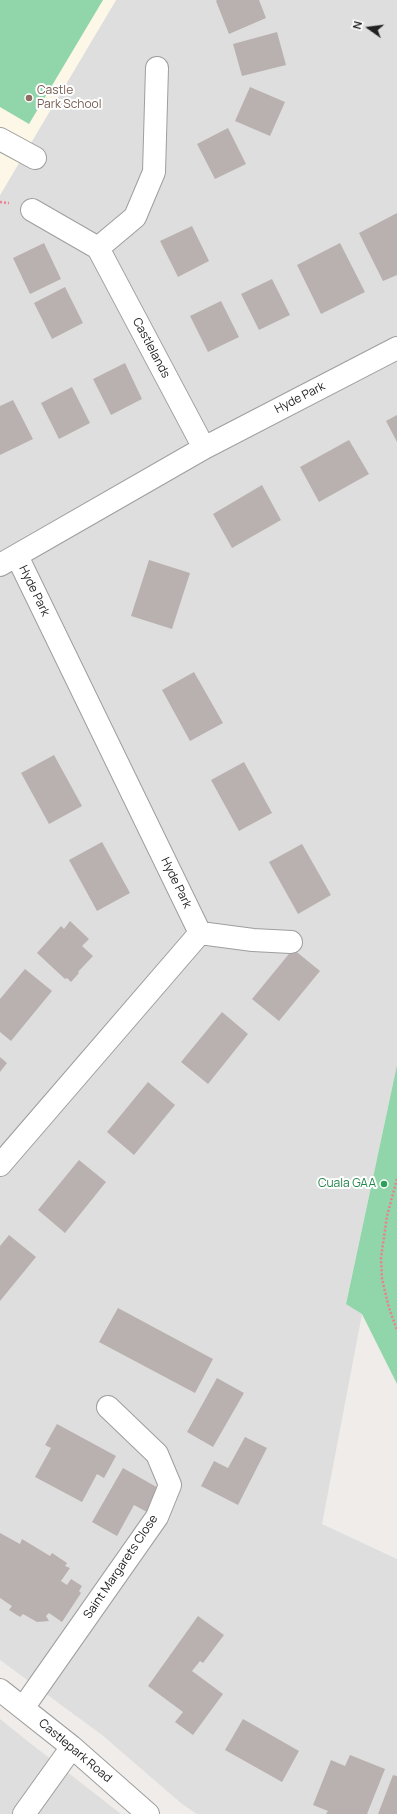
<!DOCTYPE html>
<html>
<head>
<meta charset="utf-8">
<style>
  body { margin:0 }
  #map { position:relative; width:397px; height:1814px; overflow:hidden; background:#f0ece9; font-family:Manrope,sans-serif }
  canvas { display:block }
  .north { position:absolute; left:349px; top:8px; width:40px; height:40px; -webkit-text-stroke:3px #fff; paint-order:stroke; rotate:284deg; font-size:11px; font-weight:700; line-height:16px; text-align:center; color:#212121 }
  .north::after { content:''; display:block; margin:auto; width:14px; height:18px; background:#212121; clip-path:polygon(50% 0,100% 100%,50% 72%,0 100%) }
</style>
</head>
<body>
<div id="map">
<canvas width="397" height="1814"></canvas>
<div class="north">N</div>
</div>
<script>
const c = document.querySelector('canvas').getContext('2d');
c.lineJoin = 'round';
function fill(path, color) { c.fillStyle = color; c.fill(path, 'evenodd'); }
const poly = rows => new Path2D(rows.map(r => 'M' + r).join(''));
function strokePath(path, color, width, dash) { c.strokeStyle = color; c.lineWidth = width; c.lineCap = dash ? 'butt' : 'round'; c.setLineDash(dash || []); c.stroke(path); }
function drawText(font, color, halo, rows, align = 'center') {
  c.font = font + ' Manrope,sans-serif'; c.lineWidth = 4; c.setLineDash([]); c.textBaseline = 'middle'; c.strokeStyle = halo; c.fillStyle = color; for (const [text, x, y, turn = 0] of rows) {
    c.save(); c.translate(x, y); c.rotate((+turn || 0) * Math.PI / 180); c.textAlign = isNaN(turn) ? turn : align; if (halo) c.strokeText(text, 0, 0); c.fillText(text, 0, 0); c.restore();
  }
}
fill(poly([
  [116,0,397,0,397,1065,346,1303,362,1314,322,1524,397,1559,397,1814,197,1814,182,1804,102,1735,0,1660,0,195],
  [0,1719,30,1743,121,1814,0,1814]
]), '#dfdede');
fill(poly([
  [0,0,116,0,0,195]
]), '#fcf7e6');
fill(poly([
  [0,0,103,0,29,124,0,107],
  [397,1065,397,1384,362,1314,346,1304]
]), '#90d6aa');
fill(poly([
  [217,0,259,0,266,18,229,34,216,1],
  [277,32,286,65,242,76,233,44],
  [250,87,285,102,270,136,235,121],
  [228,128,246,164,215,179,197,144],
  [397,213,397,275,383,281,359,233],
  [192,226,209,261,178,277,160,241],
  [44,243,61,279,30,294,13,258],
  [340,243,365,292,321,314,297,265],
  [272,279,290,315,259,330,241,294],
  [65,287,83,323,52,339,34,303],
  [221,301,239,337,208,352,190,316],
  [125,363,142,399,111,415,93,379],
  [72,387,90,423,59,439,41,403],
  [13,400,33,439,0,455,0,406],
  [397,415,397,442,386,421],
  [349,440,369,474,319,502,300,467],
  [262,485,281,520,232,548,213,514],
  [149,560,190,573,172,629,131,616],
  [194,672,223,723,190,741,162,690],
  [54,755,82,806,49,824,21,773],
  [244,762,272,813,239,831,211,780],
  [102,842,130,893,97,911,69,860],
  [302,844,331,895,298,914,269,862],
  [70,921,89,939,82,946,93,956,78,972,79,973,71,982,67,978,65,979,37,953,61,926,64,929],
  [293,949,320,971,279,1021,252,999],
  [25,969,52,991,11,1041,0,1032,0,999],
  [222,1012,248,1034,208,1084,181,1062],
  [0,1057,7,1063,0,1072],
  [148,1082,175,1105,134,1155,107,1132],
  [79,1160,106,1182,65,1233,38,1210],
  [9,1235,36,1257,0,1301,0,1246],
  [118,1308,213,1359,195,1393,99,1342],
  [217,1378,244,1393,213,1447,187,1432],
  [57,1424,116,1456,104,1478,97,1474,82,1502,35,1477,51,1448,45,1445],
  [245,1437,267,1448,238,1505,201,1486,214,1461,228,1468],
  [123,1468,160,1489,147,1512,134,1505,117,1536,92,1522],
  [0,1533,20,1544,22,1539,50,1556,52,1553,67,1563,65,1566,70,1568,61,1581,67,1585,71,1579,82,1586,79,1591,81,1593,62,1622,49,1613,46,1616,49,1621,37,1622,23,1614,20,1617,9,1610,12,1606,0,1598],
  [198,1616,224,1635,203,1663,200,1661,192,1671,223,1694,193,1735,175,1722,183,1712,148,1686],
  [243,1719,299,1751,282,1782,225,1750],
  [350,1755,385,1769,367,1814,326,1814,328,1811,313,1805,331,1760,345,1766],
  [393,1775,397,1776,397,1814,378,1814]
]), '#b9b1af');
const minor = poly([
  [157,68,154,172,135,217,98,248,204,448],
  [0,139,35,158],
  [32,210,98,248],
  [0,565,204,448,397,348],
  [200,933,253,940,291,942],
  [0,1165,200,933,17,556],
  [0,1690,72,1747,148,1814],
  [23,1708,157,1517,170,1485,157,1454,108,1407],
  [24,1814,72,1747]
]);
strokePath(minor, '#9e9e9e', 24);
strokePath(poly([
  [0,202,9,203],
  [397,1179,387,1216,381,1258,382,1279,389,1308,397,1330]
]), '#eb7f8e', 2.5, [2, 2]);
strokePath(minor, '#fff', 22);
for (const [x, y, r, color] of [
  [29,98,4,"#8d6e63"],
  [384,1184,4,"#2e9e5b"]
]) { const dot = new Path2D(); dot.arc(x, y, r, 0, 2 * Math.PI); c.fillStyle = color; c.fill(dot); strokePath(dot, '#fff', 1.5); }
drawText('12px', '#785e54', '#fff', [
  ["Castle",37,91],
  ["Park School",37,105]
], 'left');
drawText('12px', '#212121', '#fff', [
  ["Castlelands",151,348,62],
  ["Hyde Park",300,398,-27],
  ["Hyde Park",34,591,64],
  ["Hyde Park",176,883,64],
  ["Saint Margarets Close",121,1567,-56],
  ["Castlepark Road",75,1751,40]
]);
drawText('12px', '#27864d', '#fff', [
  ["Cuala GAA",376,1184]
], 'right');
</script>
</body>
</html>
